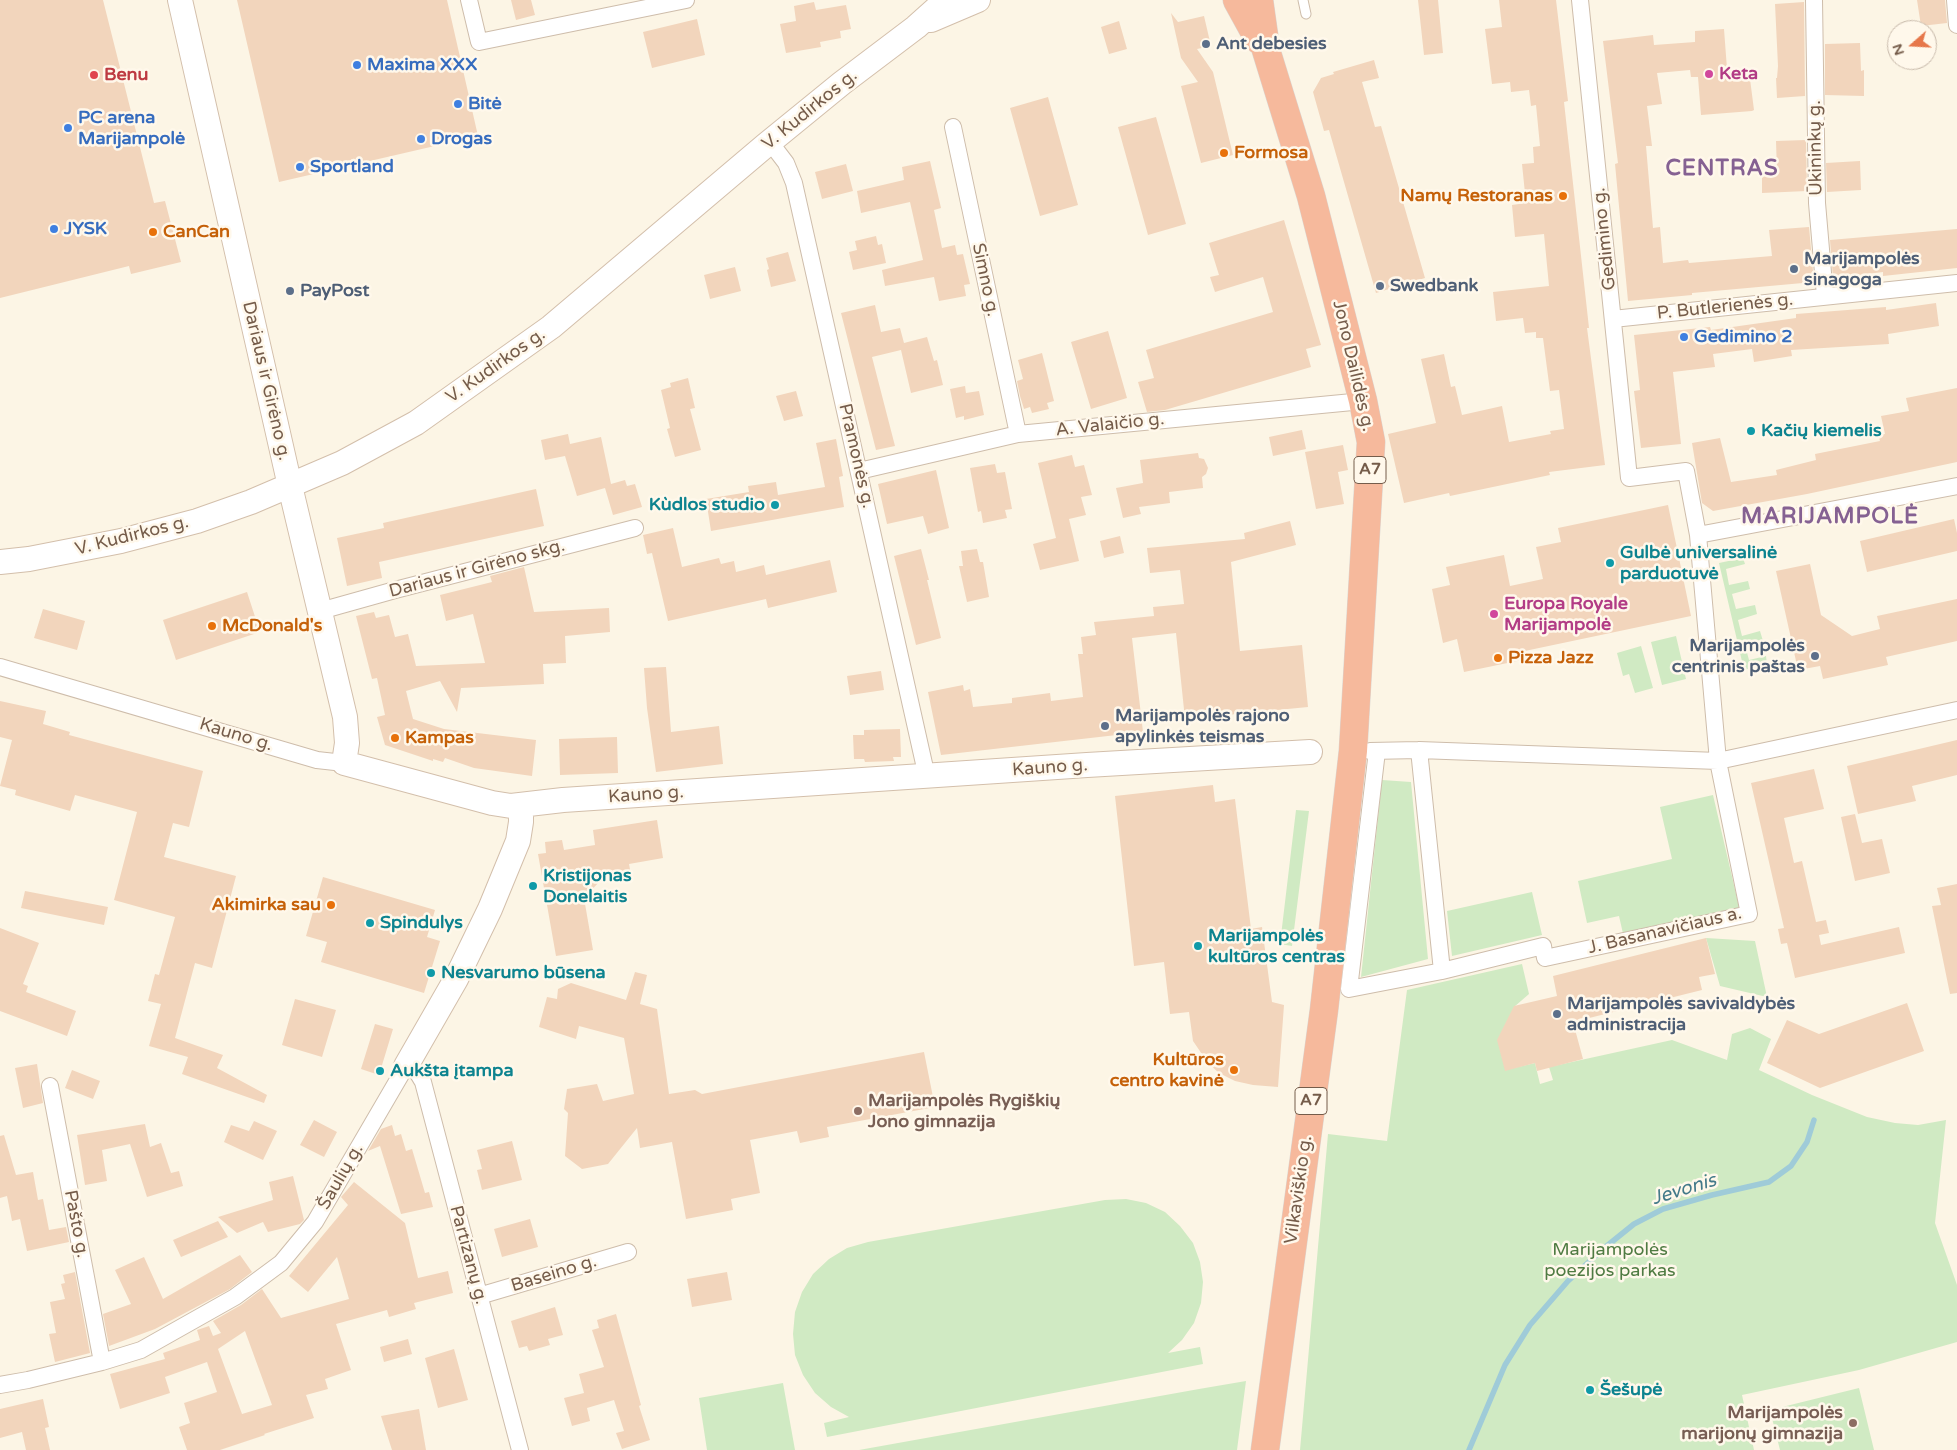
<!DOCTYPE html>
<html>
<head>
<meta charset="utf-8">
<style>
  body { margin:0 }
  #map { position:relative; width:1957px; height:1450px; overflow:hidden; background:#fcf5e5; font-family:"Varela Round",sans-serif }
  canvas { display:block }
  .north { position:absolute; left:1887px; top:20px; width:50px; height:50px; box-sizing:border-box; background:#fff8eb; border:1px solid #c8baab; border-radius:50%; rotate:251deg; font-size:14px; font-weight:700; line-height:20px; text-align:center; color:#755c4a }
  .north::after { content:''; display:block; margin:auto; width:18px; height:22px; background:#e6774a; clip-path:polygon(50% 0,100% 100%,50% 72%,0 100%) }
</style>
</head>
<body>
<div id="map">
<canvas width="1957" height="1450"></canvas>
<div class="north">N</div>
</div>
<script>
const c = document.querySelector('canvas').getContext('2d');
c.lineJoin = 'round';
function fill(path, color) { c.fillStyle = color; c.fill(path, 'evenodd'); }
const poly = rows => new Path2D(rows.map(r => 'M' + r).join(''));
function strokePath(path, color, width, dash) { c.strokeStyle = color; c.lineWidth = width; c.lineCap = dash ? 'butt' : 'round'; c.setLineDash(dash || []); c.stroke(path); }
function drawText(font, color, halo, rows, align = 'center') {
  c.font = font + ' "Varela Round",sans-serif'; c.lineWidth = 5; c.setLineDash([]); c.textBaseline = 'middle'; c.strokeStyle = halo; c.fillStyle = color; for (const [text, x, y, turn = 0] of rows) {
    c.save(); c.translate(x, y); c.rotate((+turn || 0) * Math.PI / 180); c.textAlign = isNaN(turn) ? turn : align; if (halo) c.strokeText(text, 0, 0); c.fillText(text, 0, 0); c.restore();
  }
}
fill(poly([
  [1743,558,1745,564,1726,569,1729,585,1748,581,1750,589,1732,594,1736,609,1755,605,1757,614,1738,620,1742,636,1760,631,1763,641,1745,645,1749,660,1766,656,1767,664,1744,670,1719,563],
  [1676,636,1686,679,1662,685,1651,642],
  [1641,646,1653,688,1635,693,1629,674,1623,676,1617,653],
  [1382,780,1411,782,1428,959,1361,977],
  [1713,795,1740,911,1624,938,1619,916,1587,923,1578,881,1672,859,1660,807],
  [1296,810,1309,811,1292,946,1280,944],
  [1532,892,1542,935,1452,956,1447,911],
  [1706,938,1755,941,1767,997,1720,986],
  [1522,964,1529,994,1514,1007,1505,1070,1535,1063,1540,1084,1553,1080,1549,1067,1672,1040,1727,1060,1732,1034,1750,1028,1771,1039,1759,1070,1812,1095,1867,1117,1895,1123,1918,1125,1946,1120,1935,1223,1957,1285,1957,1342,1859,1370,1742,1395,1754,1450,1300,1450,1328,1134,1387,1141,1407,990],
  [1126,1199,1146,1203,1165,1212,1180,1226,1193,1243,1200,1262,1203,1282,1201,1303,1194,1323,1182,1340,1168,1353,1200,1347,1203,1364,827,1437,824,1423,849,1417,831,1407,815,1393,803,1375,795,1355,793,1334,795,1312,802,1292,813,1274,829,1259,847,1248,868,1242,1105,1200],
  [1246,1381,1237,1450,859,1450,1199,1389],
  [783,1383,795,1450,707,1450,699,1398],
  [1859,1388,1874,1450,1780,1450,1770,1410]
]), '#d0eac3');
strokePath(poly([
  [1469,1450,1505,1365,1530,1325,1568,1281,1603,1249,1634,1224,1663,1209,1712,1195,1769,1182,1791,1166,1807,1142,1814,1120]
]), '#9fcbd8', 5.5);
fill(poly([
  [0,0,103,0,154,203,165,201,181,262,131,274,129,266,0,298],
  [237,0,447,0,478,136,279,182],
  [511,0,531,0,535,15,516,20],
  [1418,0,1438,0,1443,53,1424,55],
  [1499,0,1556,0,1568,101,1564,102,1589,328,1587,328,1605,465,1549,472,1550,475,1450,496,1449,493,1404,503,1388,434,1436,423,1421,359,1444,354,1451,387,1455,386,1462,415,1502,406,1509,442,1551,434,1550,431,1564,429,1559,390,1550,391,1543,338,1536,338,1536,332,1525,333,1523,318,1496,321,1493,292,1549,286,1544,234,1515,237,1512,205,1526,203,1522,164,1534,163,1533,147,1540,146,1536,105,1531,106,1529,90,1511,92,1510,82,1492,84,1485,29,1502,27],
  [1917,0,1945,0,1947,23,1921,26],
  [814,2,816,10,846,5,851,29,840,31,841,38,820,42,821,47,786,53,780,24,796,21,794,6],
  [1804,2,1805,96,1777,98,1776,78,1777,78,1778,66,1775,4],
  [1171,13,1178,22,1204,16,1211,46,1197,49,1213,72,1233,155,1201,163,1181,86,1198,82,1181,58],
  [697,19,705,55,652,68,643,32],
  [1119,21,1127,49,1109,54,1101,27],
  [1724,29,1727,69,1747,68,1747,79,1750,79,1754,110,1752,111,1701,115,1698,77,1691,77,1690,70,1657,73,1662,104,1647,106,1652,146,1646,146,1653,228,1660,227,1663,263,1688,260,1689,263,1772,256,1769,230,1809,227,1814,282,1692,293,1692,295,1628,301,1615,164,1618,163,1603,41,1653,35,1654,45,1695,42,1695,31],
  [1860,43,1861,71,1864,70,1864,96,1825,95,1825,44],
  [1374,60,1379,78,1362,82,1375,127,1381,126,1425,278,1376,293,1329,130,1324,131,1313,92,1321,78,1334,74,1333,72],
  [1048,97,1078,205,1040,216,1010,108],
  [1156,117,1186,224,1148,235,1118,127],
  [1806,140,1807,191,1762,193,1762,172,1777,172,1776,141],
  [930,161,941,208,934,210,942,248,955,245,957,255,963,254,970,284,964,285,966,296,939,301,934,277,885,286,882,270,923,260,910,202,861,213,857,191,904,180,902,167],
  [1860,161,1861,190,1827,192,1826,163],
  [846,164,853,191,822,199,815,172],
  [1284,220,1321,345,1306,349,1311,367,1165,410,1147,412,1138,382,1154,378,1146,350,1273,312,1263,277,1215,292,1210,277,1219,275,1209,243],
  [1957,229,1957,268,1883,276,1883,272,1833,278,1830,240],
  [876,236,878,245,882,244,886,263,853,270,849,252,857,250,855,241],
  [788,252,796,281,771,287,767,270,769,269,766,258],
  [735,267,741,291,710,299,704,275],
  [1936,303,1939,326,1888,334,1889,344,1791,350,1792,356,1754,362,1752,349,1713,354,1715,367,1673,372,1681,444,1641,448,1634,391,1640,390,1634,335,1710,327,1711,330,1796,318,1796,314,1886,307,1886,310],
  [875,305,881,332,900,328,904,343,927,337,934,361,937,360,943,385,911,393,901,350,872,357,895,446,876,450,841,313],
  [1108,331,1127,398,1091,409,1071,342],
  [1042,353,1054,401,1047,403,1049,409,1032,413,1030,407,1024,409,1020,396,1017,381,1023,379,1018,360],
  [688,378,695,408,690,409,701,450,675,457,667,429,670,428,661,390,671,387,670,383],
  [965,386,966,393,979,391,984,415,964,420,964,416,956,418,950,389],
  [1957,388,1957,462,1807,494,1713,511,1702,503,1692,443,1720,438,1731,482,1777,475,1776,470,1816,460,1815,454,1880,441,1878,435,1885,434,1881,416,1909,411,1906,398],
  [796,391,803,416,784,421,776,396],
  [1302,430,1306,449,1273,456,1269,437],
  [568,434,570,444,601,437,611,484,625,480,627,486,635,484,642,507,613,515,605,488,577,496,565,456,545,460,541,440],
  [836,439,843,476,839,477,844,507,711,531,706,499,749,492,748,486,776,482,778,495,825,487,816,443],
  [1343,445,1348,470,1338,472,1344,504,1316,509,1305,452],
  [1198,453,1199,458,1204,459,1208,468,1206,474,1202,477,1203,488,1169,492,1170,503,1139,507,1141,514,1123,518,1116,488,1143,483,1140,460],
  [1072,455,1075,467,1084,465,1092,495,1081,497,1086,515,1069,519,1079,561,1040,570,1033,544,1056,538,1038,463],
  [995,464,997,473,1005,472,1012,509,1005,510,1007,518,983,523,981,511,978,512,970,468],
  [936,470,949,528,928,534,923,516,887,524,878,484],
  [536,489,544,526,379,562,382,578,347,586,337,538,384,528,383,523],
  [1668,505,1691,616,1520,652,1522,660,1464,672,1457,639,1443,643,1432,589,1450,585,1446,567,1504,555,1510,586,1543,579,1536,547,1561,542,1558,528],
  [1954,519,1957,533,1957,551,1867,572,1860,541],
  [1290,521,1296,545,1231,562,1240,651,1302,645,1308,707,1185,719,1176,633,1132,638,1143,732,941,755,928,692,963,685,964,691,970,689,973,707,1012,703,1012,698,1050,693,1051,701,1083,697,1078,654,1083,654,1081,637,1096,635,1094,622,1154,616,1153,607,1184,604,1180,570,1150,573,1147,548,1245,539,1244,533],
  [673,528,682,567,719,558,721,564,734,561,736,572,764,565,766,575,830,560,837,592,768,608,766,599,668,621,652,553,647,554,643,535],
  [1120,536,1124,553,1104,558,1100,541],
  [921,549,929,580,927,580,941,638,916,645,894,556],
  [977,549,980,562,983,562,989,597,967,602,959,566,963,566,961,551],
  [1810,564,1821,615,1852,636,1880,629,1877,616,1957,599,1957,641,1886,657,1888,665,1823,679,1820,666,1798,670,1776,571],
  [524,567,534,612,609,608,610,632,565,636,566,663,543,664,544,684,461,688,457,712,440,681,406,691,413,719,444,729,536,740,532,776,474,768,445,758,443,762,433,759,433,761,385,745,377,717,385,715,377,678,372,679,356,616,374,612,376,618,389,615,395,637,408,634,416,666,485,663,473,614,446,621,440,595,492,582,490,576],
  [247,592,260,632,176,660,163,620],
  [43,609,85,621,77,650,34,638],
  [666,667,671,732,719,726,723,764,656,772,647,708,644,668],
  [881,671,884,690,850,695,847,676],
  [0,701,46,711,43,724,70,732,69,735,203,771,189,827,173,823,164,857,236,876,212,968,195,963,175,1038,223,1055,217,1068,267,1095,264,1103,182,1074,188,1057,149,1046,161,1004,148,1001,155,974,159,975,175,917,114,900,137,812,75,795,70,811,15,795,16,790,0,786,12,740,0,737],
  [900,729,901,757,893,757,894,761,865,762,864,759,854,759,853,735,864,735,864,730],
  [617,737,618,773,560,775,559,739],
  [1957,740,1957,775,1912,786,1916,801,1858,814,1847,766],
  [1814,769,1824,809,1784,818,1794,863,1802,861,1816,922,1826,920,1829,933,1819,935,1821,945,1899,927,1905,953,1795,978,1787,943,1781,944,1778,929,1784,928,1751,783],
  [1213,785,1215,802,1235,799,1251,929,1262,927,1272,1002,1284,1005,1278,1087,1253,1085,1235,1081,1219,1073,1208,1063,1193,1041,1189,1012,1170,1014,1164,962,1134,966,1115,796],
  [1855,814,1862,843,1882,839,1890,873,1855,881,1841,817],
  [657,820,663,858,629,864,631,875,601,880,584,898,593,950,556,956,538,854,546,853,545,842,562,840,564,850,595,845,593,830],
  [323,877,435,910,427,937,440,941,424,993,321,962,327,942,306,936],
  [1957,884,1957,993,1950,994,1932,906,1941,905,1937,888],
  [25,891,108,907,104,925,21,908],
  [0,928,39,943,23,984,28,986,26,992,76,1011,67,1036,0,1011],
  [1706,938,1715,974,1699,977,1702,990,1573,1022,1583,1059,1537,1071,1535,1063,1505,1071,1497,1040,1514,1006,1557,996,1553,976],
  [635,972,647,975,640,1004,657,1009,669,1094,695,1090,702,1094,924,1052,935,1107,827,1127,829,1137,800,1143,797,1131,750,1140,760,1193,731,1199,733,1210,686,1219,672,1142,640,1148,637,1128,608,1164,582,1169,565,1156,568,1113,564,1109,567,1089,597,1084,603,1101,634,1094,624,1038,579,1026,576,1039,539,1027,547,997,557,999,558,989,571,983,626,1000],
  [295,999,336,1010,322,1057,282,1045],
  [1907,1003,1924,1051,1820,1088,1767,1063,1787,1020,1819,1034],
  [375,1024,393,1029,379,1075,361,1069],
  [37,1064,43,1103,23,1108,15,1068],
  [72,1070,100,1081,93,1099,65,1088],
  [314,1120,337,1132,324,1157,300,1145],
  [254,1121,277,1131,263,1160,224,1142,231,1125,249,1131],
  [145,1124,150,1147,161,1143,171,1173,179,1171,183,1186,147,1197,130,1144,102,1150,107,1181,85,1185,77,1135],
  [392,1125,395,1136,401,1134,406,1151,412,1149,425,1193,429,1192,433,1207,401,1214,380,1146,368,1151,381,1129],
  [4,1135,16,1175,33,1172,38,1200,43,1199,49,1230,66,1227,69,1242,27,1251,20,1219,12,1221,7,1196,0,1198,0,1136],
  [512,1141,522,1180,482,1190,477,1170,482,1169,477,1150],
  [293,1176,304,1220,300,1224,268,1232,263,1222,237,1233,218,1217,273,1200,269,1182],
  [354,1182,405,1223,418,1278,448,1271,453,1293,414,1303,416,1309,389,1317,387,1310,336,1324,351,1370,325,1379,328,1389,306,1395,314,1418,264,1434,265,1435,220,1450,187,1450,179,1427,190,1423,184,1403,217,1392,207,1362,165,1377,170,1393,120,1409,110,1374,165,1359,163,1353,200,1340,197,1330,209,1326,213,1336,221,1333,213,1321,241,1305,262,1289,281,1318,349,1299,337,1257,308,1292,289,1276,348,1205,341,1197],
  [245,1331,272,1405,242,1414,218,1349],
  [530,1219,538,1247,502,1257,494,1229],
  [218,1221,228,1237,181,1257,173,1240],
  [240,1255,252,1272,230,1289,155,1329,109,1346,103,1314,131,1304,115,1270,144,1257,163,1299],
  [75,1272,90,1353,55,1362,49,1334,56,1333,50,1302,65,1299,61,1284,65,1283,63,1275],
  [727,1272,732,1300,692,1307,687,1279],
  [555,1307,563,1335,548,1339,550,1345,529,1351,527,1346,519,1348,511,1321],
  [616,1314,641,1405,639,1406,650,1440,622,1449,616,1433,624,1431,614,1400,587,1408,590,1421,572,1426,564,1398,584,1393,579,1374,604,1367,592,1330,599,1328,597,1320],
  [408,1339,412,1354,384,1362,380,1347],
  [454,1349,468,1400,438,1408,425,1358],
  [43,1399,49,1427,45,1428,50,1450,26,1450,22,1432,0,1438,0,1409],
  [419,1409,426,1450,392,1450,381,1416]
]), '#f2d5bc');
const lane = poly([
  [1303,0,1306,14]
]);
const street = poly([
  [469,0,479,42,686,0],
  [1814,0,1817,203,1825,296],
  [1955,0,1957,25],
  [953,127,1018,434],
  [770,142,786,163,794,183,927,777],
  [1613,319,1957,283],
  [859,471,1018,434,1363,401],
  [1698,535,1957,486],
  [320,611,395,590,635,528],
  [0,667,317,760,344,763],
  [1370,751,1419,750,1718,761,1957,710],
  [1377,751,1349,989,1442,971,1419,750],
  [1442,971,1543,946,1545,958,1749,914,1718,761,1698,535,1686,471,1629,478,1580,0],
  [50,1086,102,1362],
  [479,1296,628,1252],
  [0,1385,28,1380,102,1362,141,1350,235,1297,281,1263,315,1222,406,1066,417,1072,423,1082,520,1450]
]);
const secondary = poly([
  [180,0,290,486,345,717,347,743,344,763,492,803,511,806,563,800,1087,765,1310,752],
  [931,20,978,0],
  [0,562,29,559,121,541,197,521,251,502,342,463,416,423,551,327,766,145,842,83,916,27,946,0],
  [406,1066,456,979,490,909,518,841,521,822,521,805]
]);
const highway = poly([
  [1237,0,1259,40],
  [1259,0,1266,50,1311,196,1363,401,1371,442,1353,751,1324,1010,1265,1450]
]);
strokePath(lane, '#cebdab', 11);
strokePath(street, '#cebdab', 18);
strokePath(secondary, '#d3bfab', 26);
strokePath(highway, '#dbd5d0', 29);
strokePath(lane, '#fff', 9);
strokePath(street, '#fff', 16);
strokePath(secondary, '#fff', 24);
strokePath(highway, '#f6b99c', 28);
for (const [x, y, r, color] of [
  [1206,44,5,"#5c6f8a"],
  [357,65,5,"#3f7fe0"],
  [1709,74,5,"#d1479c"],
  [94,75,5,"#e0444e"],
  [458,104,5,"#3f7fe0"],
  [68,128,5,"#3f7fe0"],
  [421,139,5,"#3f7fe0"],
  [1224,153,5,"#e8710a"],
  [300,167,5,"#3f7fe0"],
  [1563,196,5,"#e8710a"],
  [54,229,5,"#3f7fe0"],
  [153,232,5,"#e8710a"],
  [1794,269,5,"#5c6f8a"],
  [1380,286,5,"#5c6f8a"],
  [290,291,5,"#5c6f8a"],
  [1684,337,5,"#3f7fe0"],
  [1751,431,5,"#0f9aa8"],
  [775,505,5,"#0f9aa8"],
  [1610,563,5,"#0f9aa8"],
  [1494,614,5,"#d1479c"],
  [212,626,5,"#e8710a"],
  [1815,656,5,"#5c6f8a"],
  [1498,658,5,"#e8710a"],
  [1105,726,5,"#5c6f8a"],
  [395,738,5,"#e8710a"],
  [533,886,5,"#0f9aa8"],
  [331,905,5,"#e8710a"],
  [370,923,5,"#0f9aa8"],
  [1198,946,5,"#0f9aa8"],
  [431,973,5,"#0f9aa8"],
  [1557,1014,5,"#5c6f8a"],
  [1234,1070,5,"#e8710a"],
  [380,1071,5,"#0f9aa8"],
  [858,1111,5,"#8d6e63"],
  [1590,1390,5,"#0f9aa8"],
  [1853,1423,5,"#8d6e63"]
]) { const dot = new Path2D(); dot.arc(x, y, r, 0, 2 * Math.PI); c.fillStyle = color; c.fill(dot); strokePath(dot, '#fff8eb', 2); }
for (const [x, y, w] of [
  [1370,470,32],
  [1311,1101,32]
]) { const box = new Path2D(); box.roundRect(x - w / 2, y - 13.5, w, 27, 4); c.fillStyle = '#fff8eb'; c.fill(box); strokePath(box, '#755c4a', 1); }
drawText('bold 16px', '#755c4a', null, [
  ["A7",1370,470],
  ["A7",1311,1101]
]);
drawText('bold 18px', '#4e5e75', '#fff8eb', [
  ["Ant debesies",1216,44],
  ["Marijampolės",1804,259],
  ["sinagoga",1804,280],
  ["Swedbank",1390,286],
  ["PayPost",300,291],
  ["Marijampolės",1805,646,"right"],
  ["centrinis paštas",1805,667,"right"],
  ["Marijampolės rajono",1115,716],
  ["apylinkės teismas",1115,737],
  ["Marijampolės savivaldybės",1567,1004],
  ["administracija",1567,1025]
], 'left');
drawText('bold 18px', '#366cbe', '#fff8eb', [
  ["Maxima XXX",367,65],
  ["Bitė",468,104],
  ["PC arena",78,118],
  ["Marijampolė",78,139],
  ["Drogas",431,139],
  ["Sportland",310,167],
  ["JYSK",64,229],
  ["Gedimino 2",1694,337]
], 'left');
drawText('bold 18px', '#b23c85', '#fff8eb', [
  ["Keta",1719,74],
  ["Europa Royale",1504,604],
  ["Marijampolė",1504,625]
], 'left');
drawText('bold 18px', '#be3a42', '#fff8eb', [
  ["Benu",104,75]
], 'left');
drawText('18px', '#755c4a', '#fff8eb', [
  ["V. Kudirkos g.",810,110,-39],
  ["Ūkininkų g.",1816,148,-91],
  ["Gedimino g.",1605,239,-96],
  ["Simno g.",985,280,78],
  ["P. Butlerienės g.",1725,307,-6],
  ["V. Kudirkos g.",496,366,-35],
  ["Jono Dailidės g.",1353,366,77],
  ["Dariaus ir Girėno g.",266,381,77],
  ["A. Valaičio g.",1110,425,-6],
  ["Pramonės g.",856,456,77],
  ["V. Kudirkos g.",132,536,-14],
  ["Dariaus ir Girėno skg.",477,569,-15],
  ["Kauno g.",236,735,17],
  ["Kauno g.",1050,768,-4],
  ["Kauno g.",646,795,-4],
  ["J. Basanavičiaus a.",1665,931,-13],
  ["Šaulių g.",341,1177,-60],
  ["Vilkaviškio g.",1299,1190,-82],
  ["Pašto g.",76,1224,79],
  ["Partizanų g.",468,1255,75],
  ["Baseino g.",554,1274,-17]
]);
drawText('bold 18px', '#c56008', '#fff8eb', [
  ["Formosa",1234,153],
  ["Namų Restoranas",1553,196,"right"],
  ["CanCan",163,232],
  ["McDonald's",222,626],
  ["Pizza Jazz",1508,658],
  ["Kampas",405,738],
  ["Akimirka sau",321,905,"right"],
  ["Kultūros",1224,1060,"right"],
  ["centro kavinė",1224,1081,"right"]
], 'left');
drawText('bold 18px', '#0d838f', '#fff8eb', [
  ["Kačių kiemelis",1761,431],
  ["Kùdlos studio",765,505,"right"],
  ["Gulbė universalinė",1620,553],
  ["parduotuvė",1620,574],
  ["Kristijonas",543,876],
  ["Donelaitis",543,897],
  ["Spindulys",380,923],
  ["Marijampolės",1208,936],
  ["kultūros centras",1208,957],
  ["Nesvarumo būsena",441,973],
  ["Aukšta įtampa",390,1071],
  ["Šešupė",1600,1390]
], 'left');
drawText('bold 18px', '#785e54', '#fff8eb', [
  ["Marijampolės Rygiškių",868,1101],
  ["Jono gimnazija",868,1122],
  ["Marijampolės",1843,1413,"right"],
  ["marijonų gimnazija",1843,1434,"right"]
], 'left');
drawText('18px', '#4f7b42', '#fff8eb', [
  ["Marijampolės",1610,1250],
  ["poezijos parkas",1610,1271]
]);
drawText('italic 19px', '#437989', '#fff8eb', [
  ["Jevonis",1684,1190,-17]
]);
c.letterSpacing = '1px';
drawText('bold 22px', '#856192', '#fff8eb', [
  ["CENTRAS",1722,169],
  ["MARIJAMPOLĖ",1830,517]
]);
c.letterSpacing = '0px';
</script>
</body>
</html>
